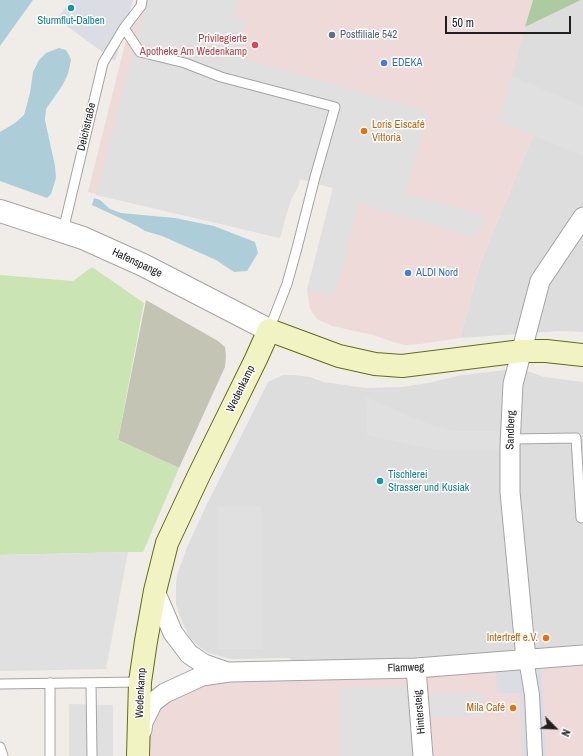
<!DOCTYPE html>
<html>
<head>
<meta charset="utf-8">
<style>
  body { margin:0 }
  #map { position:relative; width:583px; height:756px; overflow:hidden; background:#f0ede8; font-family:"Archivo Narrow",sans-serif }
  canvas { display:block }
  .north { position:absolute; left:535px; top:708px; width:40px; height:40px; -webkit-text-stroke:3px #fff; paint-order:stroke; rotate:114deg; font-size:11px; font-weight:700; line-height:16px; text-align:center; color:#202020 }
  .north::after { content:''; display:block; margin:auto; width:14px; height:18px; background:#202020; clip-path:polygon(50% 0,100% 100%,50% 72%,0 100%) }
  .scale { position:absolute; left:445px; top:16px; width:126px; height:18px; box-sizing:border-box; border:2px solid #202020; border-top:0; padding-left:5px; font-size:12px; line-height:14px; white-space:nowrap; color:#202020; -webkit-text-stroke:3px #fff; paint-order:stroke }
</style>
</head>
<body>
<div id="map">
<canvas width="583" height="756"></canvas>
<div class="north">N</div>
<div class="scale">50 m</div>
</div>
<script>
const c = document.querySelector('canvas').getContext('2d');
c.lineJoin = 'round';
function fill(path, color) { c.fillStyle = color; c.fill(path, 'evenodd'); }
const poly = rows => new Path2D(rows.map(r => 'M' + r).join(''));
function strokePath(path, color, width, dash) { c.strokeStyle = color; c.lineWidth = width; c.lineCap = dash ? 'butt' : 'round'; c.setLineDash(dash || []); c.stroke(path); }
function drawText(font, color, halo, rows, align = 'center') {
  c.font = font + ' "Archivo Narrow",sans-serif'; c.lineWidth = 3; c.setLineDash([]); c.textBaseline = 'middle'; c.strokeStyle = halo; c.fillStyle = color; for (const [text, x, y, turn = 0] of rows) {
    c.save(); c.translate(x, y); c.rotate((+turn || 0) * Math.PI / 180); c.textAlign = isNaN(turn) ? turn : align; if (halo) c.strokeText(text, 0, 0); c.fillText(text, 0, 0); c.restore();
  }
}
fill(poly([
  [581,0,583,0,583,332,561,331,460,338,480,264,533,135,498,122,525,27],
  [506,370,527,371,544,377,583,382,583,655,303,671,289,658,230,659,209,653,198,646,190,638,183,624,176,605,176,585,177,575,187,547,208,502,268,382,283,375,293,375,310,377,323,382,366,388,401,387,428,383,462,375]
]), '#dedddd');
fill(poly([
  [136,0,533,0,498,122,533,135,480,264,460,338,420,344,405,345,393,342,373,335,332,326,317,319,310,309,307,290,333,188,300,179,298,187,292,197,287,212,280,238,88,192],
  [583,655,583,756,138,756,153,702,202,676]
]), '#eedad9');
fill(poly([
  [146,300,218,341,225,347,226,356,225,367,179,468,118,440]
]), '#c3c4b4');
fill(poly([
  [92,267,144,303,118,440,179,468,143,552,128,552,0,555,0,275,73,281]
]), '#cbe4b4');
fill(poly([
  [533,0,581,0,525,27]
]), '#adcba1');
fill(poly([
  [147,0,233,0,239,2,235,17,247,20,237,57,428,111,405,193,483,215,477,238,359,204,334,297,307,290,333,188,300,179,298,187,292,197,287,212,280,238,96,195],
  [511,76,583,106,583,156,533,135,498,122],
  [366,397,425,423,452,431,502,431,499,450,455,451,425,448,367,435],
  [261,506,262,649,218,649,218,507],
  [128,552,106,669,0,671,0,555],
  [408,687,416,756,340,756,340,688],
  [484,693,486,716,431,716,428,694],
  [69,704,113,705,113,756,69,756]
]), '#e0e0e0');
fill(poly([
  [71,0,133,0,115,61,57,19],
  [541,658,546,756,522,756,520,693,497,693,495,661]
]), '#dcdce5');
fill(poly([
  [0,0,33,0,0,46],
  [59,48,66,50,69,55,71,60,68,74,62,86,46,109,45,120,55,166,56,178,51,194,47,198,0,181,0,132,15,123,24,115,30,93,33,72,39,60,46,53],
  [94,198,100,200,110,209,121,213,175,218,214,226,255,242,258,253,247,271,234,272,216,260,162,236,145,231,137,226,92,205]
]), '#adced8');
const service = poly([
  [124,28,140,52,185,63,221,77,335,107,315,177,297,248,287,284,269,330],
  [63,231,103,63,124,28,141,6,142,0],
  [511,439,576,438,581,518],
  [50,683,50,756],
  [91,683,92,756],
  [0,684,140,682],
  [0,747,3,756]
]);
const pedestrian = poly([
  [526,659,532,695,535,756]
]);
const minor = poly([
  [155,591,173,633,189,654,204,664,227,672],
  [526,659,510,492,510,446,513,384,540,281,583,217],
  [416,668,423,756],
  [142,730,143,722,153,702,165,693,202,676,229,672,416,668,583,655]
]);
const tertiary = poly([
  [0,211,83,238,143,265,269,330]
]);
const secondary = poly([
  [138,756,140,682,146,641,155,591,167,543,198,477,256,359,269,330,339,356,375,364,402,366,522,351,546,351,583,355]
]);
strokePath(service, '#a4a4a4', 11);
strokePath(pedestrian, '#a4a4a4', 16);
strokePath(minor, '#a4a4a4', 21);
strokePath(tertiary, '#a4a4a4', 24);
strokePath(secondary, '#636e11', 24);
strokePath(service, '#fff', 9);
strokePath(pedestrian, '#fff', 14);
strokePath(minor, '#fff', 19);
strokePath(tertiary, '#fff', 22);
strokePath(secondary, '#f1f3c2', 22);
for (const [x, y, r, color] of [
  [71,8,4,"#0f9aa8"],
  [332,35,4,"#5c6f8a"],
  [255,45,4,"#e0444e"],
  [384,63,4,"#3f7fe0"],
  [364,131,4,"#e8710a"],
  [408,273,4,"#3f7fe0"],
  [380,481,4,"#0f9aa8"],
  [546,638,4,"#e8710a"],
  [513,708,4,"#e8710a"]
]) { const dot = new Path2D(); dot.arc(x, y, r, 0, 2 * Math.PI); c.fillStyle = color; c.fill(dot); strokePath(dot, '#fff', 1.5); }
drawText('11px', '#0d838f', '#fff', [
  ["Sturmflut-Dalben",71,21],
  ["Tischlerei",388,475,"left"],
  ["Strasser und Kusiak",388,488,"left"]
]);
drawText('11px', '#4e5e75', '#fff', [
  ["Postfiliale 542",340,35]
], 'left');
drawText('11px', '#be3a42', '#fff', [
  ["Privilegierte",247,39],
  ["Apotheke Am Wedenkamp",247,52]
], 'right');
drawText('11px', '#366cbe', '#fff', [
  ["EDEKA",392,63],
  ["ALDI Nord",416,273]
], 'left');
drawText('11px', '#c56008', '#fff', [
  ["Loris Eiscafé",372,125,"left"],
  ["Vittoria",372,138,"left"],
  ["Intertreff e.V.",538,638],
  ["Mila Café",505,708]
], 'right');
drawText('11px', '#202020', '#fff', [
  ["Deichstraße",87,127,-77],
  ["Hafenspange",137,263,25],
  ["Wedenkamp",241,389,-64],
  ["Sandberg",511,430,-88],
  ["Flamweg",406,668,-2],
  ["Wedenkamp",141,693,-87],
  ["Hintersteig",420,712,-95]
]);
</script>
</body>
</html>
